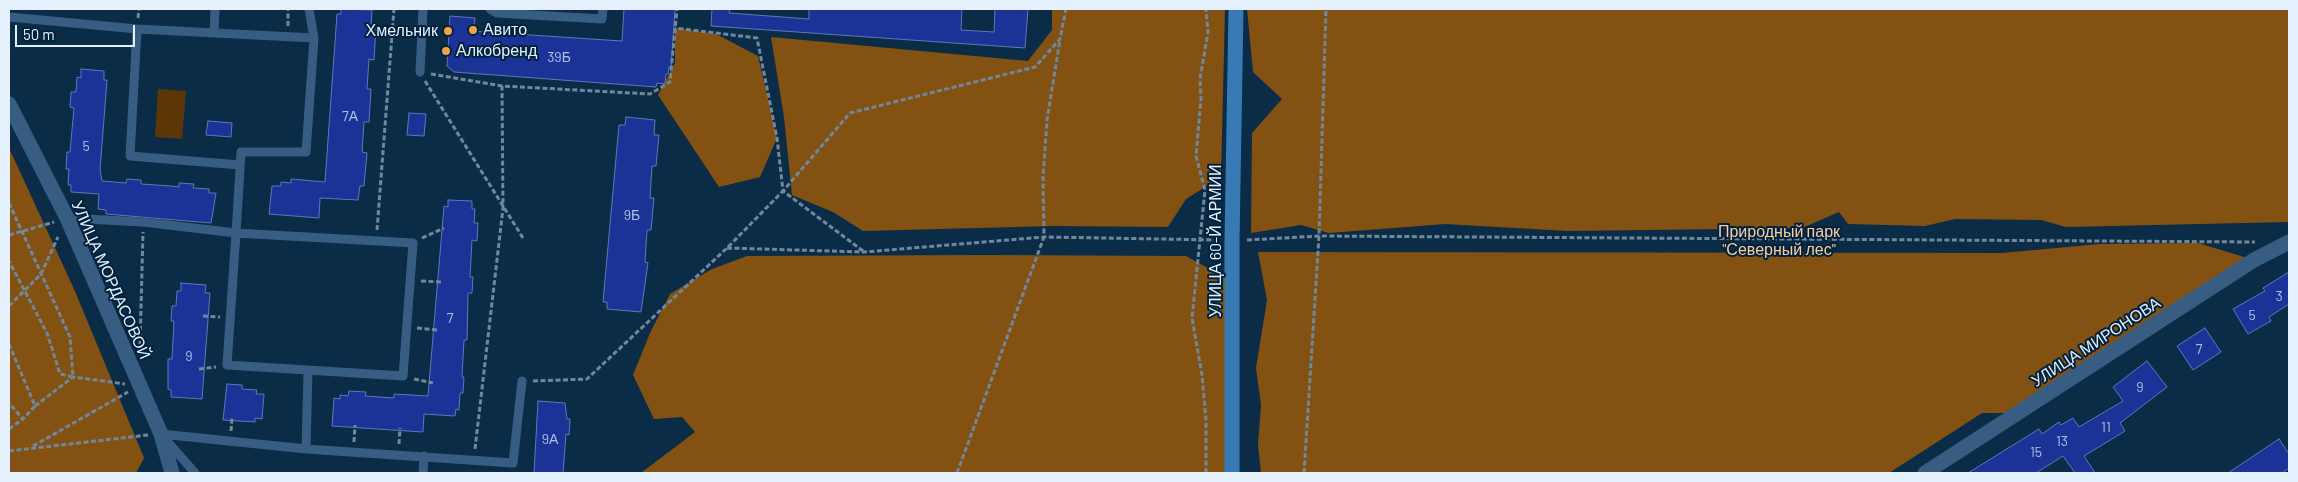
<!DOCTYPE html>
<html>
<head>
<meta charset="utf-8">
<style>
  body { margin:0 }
  #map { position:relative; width:2298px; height:482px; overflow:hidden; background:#0b2c47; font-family:Barlow,sans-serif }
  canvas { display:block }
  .frame { position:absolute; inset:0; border:10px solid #e4f0fc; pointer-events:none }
  .scale { position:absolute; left:15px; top:25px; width:120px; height:22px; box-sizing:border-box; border:2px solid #e4f0fc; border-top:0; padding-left:6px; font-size:15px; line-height:18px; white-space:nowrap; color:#e4f0fc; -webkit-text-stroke:4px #01223c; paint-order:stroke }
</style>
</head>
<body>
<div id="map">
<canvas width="2298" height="482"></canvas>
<div class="frame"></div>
<div class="scale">50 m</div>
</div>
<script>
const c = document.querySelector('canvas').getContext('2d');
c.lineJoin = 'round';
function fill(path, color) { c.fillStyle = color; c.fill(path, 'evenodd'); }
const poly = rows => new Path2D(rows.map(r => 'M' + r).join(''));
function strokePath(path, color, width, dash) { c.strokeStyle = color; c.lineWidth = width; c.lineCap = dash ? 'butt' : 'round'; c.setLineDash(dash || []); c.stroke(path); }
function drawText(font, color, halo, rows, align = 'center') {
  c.font = font + ' Barlow,sans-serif'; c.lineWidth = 4; c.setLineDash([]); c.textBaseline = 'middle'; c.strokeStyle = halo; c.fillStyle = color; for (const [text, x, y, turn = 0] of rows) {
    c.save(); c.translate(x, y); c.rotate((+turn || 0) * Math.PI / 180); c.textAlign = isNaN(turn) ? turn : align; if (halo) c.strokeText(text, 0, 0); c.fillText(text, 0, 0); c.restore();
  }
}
fill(poly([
  [158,89,186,91,182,139,155,137]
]), '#5c3705');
fill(poly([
  [1052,9,1225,9,1221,177,1186,199,1168,227,1053,226,863,231,833,212,792,195,784,117,771,37,1028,61,1052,30],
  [1247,9,2289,9,2289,222,2066,227,2041,220,1955,219,1925,226,1848,224,1839,212,1802,228,1568,231,1445,224,1329,233,1301,225,1251,233,1252,133,1282,99,1253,72],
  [675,28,716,34,758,56,777,138,760,177,719,187,658,95,675,63],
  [9,148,74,289,144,458,136,473,9,473],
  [2198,243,2254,260,2018,413,1982,413,1889,473,1261,473,1258,445,1261,405,1256,368,1267,300,1258,252,2002,253,2100,244],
  [986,255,1186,256,1228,279,1229,473,641,473,695,432,682,417,654,419,633,375,650,333,670,294,712,269,747,256]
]), '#835213');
const building = poly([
  [341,9,372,10,371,26,376,26,374,60,369,59,367,89,371,89,369,122,364,122,362,152,367,153,364,186,360,186,358,200,320,198,319,218,269,214,272,186,281,186,281,182,291,183,291,179,325,182,337,14,341,14,341,9],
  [624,9,675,9,671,68,669,67,668,74,666,74,665,84,657,83,656,87,454,72,447,66,450,16,475,18,474,31,484,32,622,41,624,9],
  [712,9,730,9,729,13,809,19,809,9,962,9,961,30,994,32,995,9,1028,9,1025,48,711,26,712,9],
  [81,69,104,71,104,80,107,80,100,170,102,181,126,183,127,179,141,180,141,184,171,186,179,187,179,183,194,184,193,188,209,189,209,193,216,193,211,223,106,214,106,210,98,209,99,194,71,192,71,185,68,185,69,169,66,169,67,152,70,152,74,108,70,107,71,92,76,92,77,77,81,78,81,69],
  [409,113,426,114,424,136,407,135,409,113],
  [626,117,655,120,654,135,659,135,656,166,652,166,650,198,654,198,651,230,647,230,645,262,648,263,641,312,607,309,607,302,603,302,619,125,625,125,626,117],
  [208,121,232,123,231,137,206,135,208,121],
  [448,200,472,201,472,209,475,209,474,223,478,223,477,241,472,240,470,277,473,277,472,293,468,293,467,340,464,340,462,377,464,377,463,393,460,393,459,410,456,409,455,416,424,414,423,432,332,426,334,398,340,399,340,395,348,396,349,391,366,392,365,396,394,398,394,394,428,396,444,206,448,207,448,200],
  [2289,272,2289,304,2269,317,2271,321,2248,334,2233,309,2265,291,2263,288,2289,272],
  [181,283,206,285,205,293,210,293,202,399,171,397,171,390,168,389,168,359,172,359,174,321,171,321,172,306,176,306,177,291,181,291,181,283],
  [2205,328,2221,352,2193,370,2177,346,2205,328],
  [2147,361,2167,387,2120,423,2125,431,2084,456,2095,473,2075,473,2063,456,2036,473,1968,473,2039,429,2042,434,2059,422,2061,425,2073,418,2079,427,2123,401,2113,387,2147,361],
  [227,384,242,385,242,389,257,390,256,394,264,394,262,419,255,418,255,422,223,420,227,384],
  [538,401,565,403,567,419,570,419,569,435,566,434,563,473,534,473,538,401],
  [2279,439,2289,454,2289,468,2282,473,2228,473,2279,439]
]);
fill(building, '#1b3396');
strokePath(building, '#5f78b9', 1);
strokePath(poly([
  [138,18,139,9],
  [288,26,288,9],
  [431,74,502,86,650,94,670,82,677,9],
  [425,81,523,238],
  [9,203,70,337,73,377,60,374,47,333,9,261],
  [377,230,394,9],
  [9,235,54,222],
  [422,238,444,228],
  [1247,240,1319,236,2255,242],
  [727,248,864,252,1044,237,1218,240],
  [863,251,783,191,850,113,1035,67,1060,39,1066,9],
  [421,281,441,282],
  [9,306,41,274,58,237],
  [203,316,220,317],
  [417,328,437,330],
  [9,344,35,406,23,419,9,403],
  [140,346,143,232],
  [199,369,216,367],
  [414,379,433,383],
  [533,381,587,379,727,248,783,191,777,138,757,38,675,28],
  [35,406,73,377,125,384],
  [9,429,23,419],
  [231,431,232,417],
  [354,442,355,425],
  [399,444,400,428],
  [33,446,128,392],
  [475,449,503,208,502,86],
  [9,451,148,435],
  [957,473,1044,237,1043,178,1047,120,1060,40],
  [1206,473,1206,420,1202,375,1192,318,1205,190,1196,156,1201,98,1200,79,1208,32,1206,9],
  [1304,473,1319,236,1326,9]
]), '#71889c', 3, [5, 2.5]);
strokePath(poly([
  [490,9,497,13,602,19,603,9],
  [9,17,137,29],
  [214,33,215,9],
  [420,72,423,9],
  [240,165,130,156,137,29,314,38],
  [67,218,143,222,236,233,241,152,306,152,314,38,309,9],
  [236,233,413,243,403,376,227,365,236,233],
  [161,434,306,449,513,463,522,381],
  [166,440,195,473],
  [306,449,308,371],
  [423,473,424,456]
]), '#375e82', 9);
strokePath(poly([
  [9,104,67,218,161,434,172,473],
  [1925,473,2254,260,2289,242]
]), '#375e82', 15);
strokePath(poly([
  [1232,473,1232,241,1236,9]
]), '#387bb4', 15);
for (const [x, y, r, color] of [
  [473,30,5,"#f4a344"],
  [448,31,5,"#f4a344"],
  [446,51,5,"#f4a344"]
]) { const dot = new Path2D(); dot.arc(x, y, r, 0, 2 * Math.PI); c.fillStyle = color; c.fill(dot); strokePath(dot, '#01223c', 2); }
drawText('14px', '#b2c1e2', null, [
  ["39Б",559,57],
  ["7А",350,116],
  ["5",86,146],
  ["9Б",632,215],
  ["3",2279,296],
  ["5",2252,315],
  ["7",450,318],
  ["7",2199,349],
  ["9",189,356],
  ["9",2140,387],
  ["11",2106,427],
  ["9А",550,439],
  ["13",2062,441],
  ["15",2036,452]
]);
drawText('16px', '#e4f0fc', '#01223c', [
  ["Авито",483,30],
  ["Хмельник",438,31,"right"],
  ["Алкобренд",456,51]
], 'left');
drawText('16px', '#facda0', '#01223c', [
  ["Природный парк",1779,232],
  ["\"Северный лес\"",1779,250]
]);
drawText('16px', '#e4f0fc', '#01223c', [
  ["УЛИЦА 60-Й АРМИИ",1216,241,-90],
  ["УЛИЦА МОРДАСОВОЙ",111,280,66],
  ["УЛИЦА МИРОНОВА",2096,342,-33]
]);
</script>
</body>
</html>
